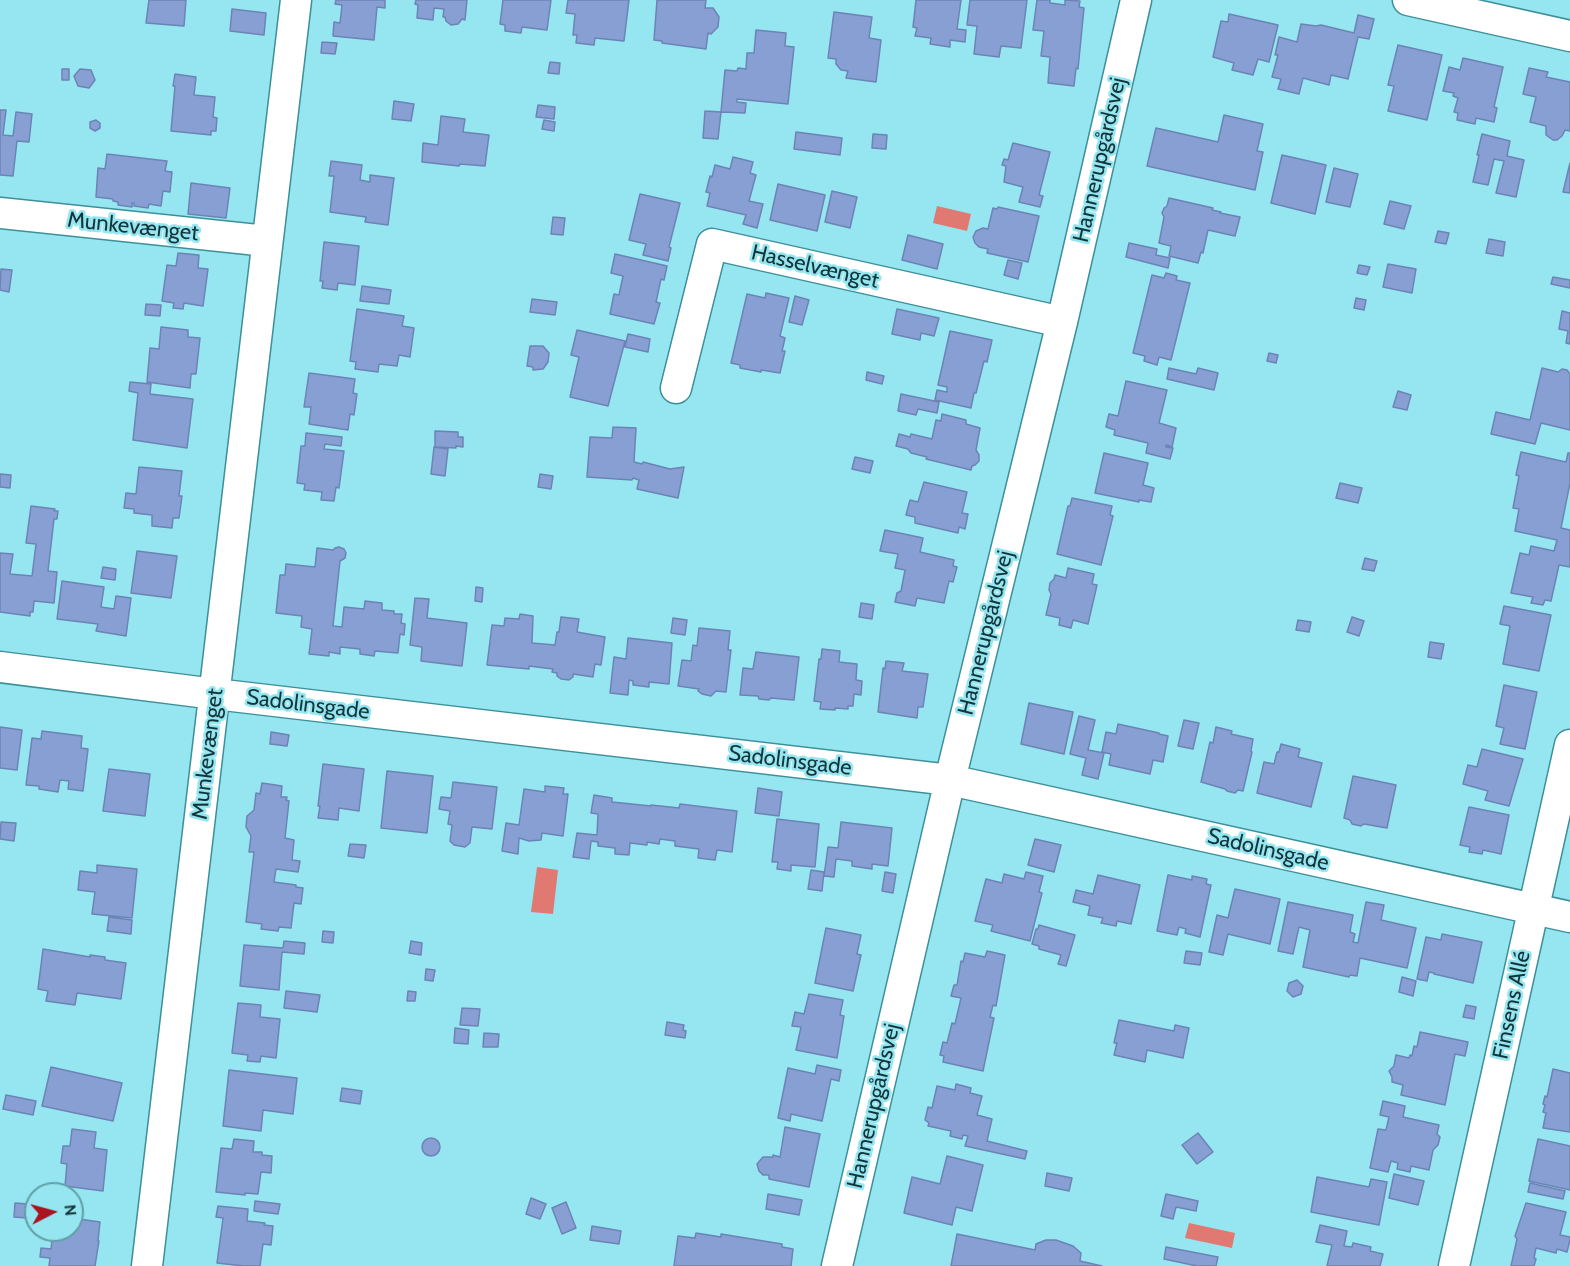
<!DOCTYPE html>
<html>
<head>
<meta charset="utf-8">
<style>
  body { margin:0 }
  #map { position:relative; width:1570px; height:1266px; overflow:hidden; background:#95e6f0; font-family:Cabin,sans-serif }
  canvas { display:block }
  .north { position:absolute; left:24px; top:1182px; width:60px; height:60px; box-sizing:border-box; background:#95e6f0; border:2px solid #619fa7; border-radius:50%; rotate:84deg; font-size:16px; font-weight:700; line-height:24px; text-align:center; color:#133539 }
  .north::after { content:''; display:block; margin:auto; width:21px; height:27px; background:#a91420; clip-path:polygon(50% 0,100% 100%,50% 72%,0 100%) }
</style>
</head>
<body>
<div id="map">
<canvas width="1570" height="1266"></canvas>
<div class="north">N</div>
</div>
<script>
const c = document.querySelector('canvas').getContext('2d');
c.lineJoin = 'round';
function fill(path, color) { c.fillStyle = color; c.fill(path, 'evenodd'); }
const poly = rows => new Path2D(rows.map(r => 'M' + r).join(''));
function strokePath(path, color, width, dash) { c.strokeStyle = color; c.lineWidth = width; c.lineCap = dash ? 'butt' : 'round'; c.setLineDash(dash || []); c.stroke(path); }
function drawText(font, color, halo, rows, align = 'center') {
  c.font = font + ' Cabin,sans-serif'; c.lineWidth = 5; c.setLineDash([]); c.textBaseline = 'middle'; c.strokeStyle = halo; c.fillStyle = color; for (const [text, x, y, turn = 0] of rows) {
    c.save(); c.translate(x, y); c.rotate((+turn || 0) * Math.PI / 180); c.textAlign = isNaN(turn) ? turn : align; if (halo) c.strokeText(text, 0, 0); c.fillText(text, 0, 0); c.restore();
  }
}
fill(poly([
  [937,206,971,214,967,231,933,223],
  [537,867,558,870,553,914,531,912],
  [1189,1223,1235,1233,1232,1248,1185,1238]
]), '#e07972');
const building = poly([
  [149,0,186,0,184,26,146,23,149,0],
  [336,0,385,0,385,8,377,7,374,40,333,36,334,22,340,23,342,5,335,4,336,0],
  [416,0,467,0,465,20,462,19,458,24,451,25,446,21,445,17,443,17,444,9,434,8,433,20,417,18,418,5,415,4,416,0],
  [503,0,551,0,547,30,522,27,521,33,505,31,505,25,500,24,503,0],
  [568,0,629,0,624,41,595,38,594,45,576,43,577,35,573,35,575,14,566,13,568,0],
  [657,0,706,0,705,8,713,8,719,17,718,27,711,34,708,33,706,49,662,43,662,41,654,40,657,0],
  [916,0,961,0,957,29,966,30,965,42,950,40,950,47,930,44,931,38,915,36,917,28,913,27,916,0],
  [970,0,1027,0,1021,48,1001,46,999,57,974,54,977,26,967,25,970,0],
  [1037,0,1050,0,1050,3,1065,5,1065,0,1080,1,1079,7,1084,8,1078,69,1076,68,1074,86,1048,83,1050,57,1041,56,1044,31,1033,30,1037,0],
  [232,9,266,13,264,35,230,31,232,9],
  [834,12,872,17,869,38,881,40,876,82,846,78,848,71,841,70,836,64,836,59,828,58,834,12],
  [1229,14,1278,25,1269,62,1258,59,1253,75,1232,70,1234,63,1213,57,1221,21,1228,22,1229,14],
  [1358,15,1374,19,1369,39,1358,37,1348,79,1331,75,1329,85,1303,78,1299,94,1278,89,1281,79,1272,77,1278,55,1275,55,1279,37,1297,42,1301,24,1316,26,1321,25,1354,33,1358,15],
  [756,30,786,33,785,46,794,47,788,104,737,99,737,102,746,103,745,113,721,112,725,70,737,71,738,68,746,69,747,53,754,53,756,30],
  [322,42,337,43,335,54,321,53,322,42],
  [1398,45,1442,55,1427,120,1388,111,1394,86,1388,85,1398,45],
  [1463,58,1503,67,1494,107,1497,108,1494,122,1476,118,1475,124,1457,120,1458,113,1454,112,1458,98,1453,96,1454,93,1443,91,1449,67,1460,70,1463,58],
  [550,62,560,63,559,74,548,73,550,62],
  [1529,68,1548,72,1546,77,1570,82,1570,131,1565,130,1562,136,1557,140,1553,140,1546,135,1546,126,1530,122,1536,97,1523,94,1529,68],
  [62,69,69,69,69,80,62,80,62,69],
  [80,69,91,70,95,80,89,88,78,86,74,76,80,69],
  [175,74,196,77,194,95,215,97,213,117,217,118,216,131,211,131,211,135,171,131,175,86,173,86,175,74],
  [394,101,414,104,411,121,392,119,394,101],
  [538,105,555,107,554,119,536,117,538,105],
  [0,110,6,110,3,135,13,136,16,112,32,114,29,142,17,141,13,176,0,175,0,110],
  [705,111,721,112,718,139,703,138,705,111],
  [1224,115,1263,124,1257,151,1263,152,1255,190,1147,166,1156,128,1218,142,1224,115],
  [441,116,465,119,463,132,489,135,485,166,460,164,459,166,422,162,423,143,438,145,441,116],
  [96,120,100,123,100,128,95,131,90,128,90,122,96,120],
  [544,120,555,122,554,131,542,129,544,120],
  [796,132,842,138,840,155,794,149,796,132],
  [873,134,887,135,886,149,872,148,873,134],
  [1482,134,1510,141,1507,156,1524,160,1516,197,1496,193,1504,161,1494,159,1488,185,1473,182,1479,155,1477,155,1482,134],
  [1013,143,1050,152,1039,195,1043,196,1040,207,1019,202,1023,187,1004,182,1006,166,1002,165,1004,159,1008,160,1013,143],
  [107,154,167,161,165,171,172,172,170,192,163,191,161,206,149,204,148,208,134,206,134,203,132,203,132,207,118,205,118,202,113,201,113,199,96,197,98,168,105,169,107,154],
  [1282,155,1326,165,1315,214,1271,203,1282,155],
  [733,157,753,162,750,173,756,175,749,201,763,204,757,228,743,224,746,215,707,206,710,193,706,192,710,176,712,177,715,165,730,169,733,157],
  [331,161,362,165,360,180,370,182,370,175,394,178,388,225,365,222,366,217,330,212,334,176,329,176,331,161],
  [1570,163,1570,193,1563,192,1570,163],
  [1334,168,1358,174,1350,207,1326,202,1334,168],
  [191,183,230,188,226,218,188,214,191,183],
  [778,184,825,195,817,231,770,220,778,184],
  [832,191,857,197,850,228,825,222,832,191],
  [640,194,680,203,669,247,671,248,668,261,643,255,646,244,629,240,640,194],
  [1169,198,1213,208,1212,210,1221,212,1220,213,1240,217,1235,236,1208,230,1203,253,1201,252,1198,263,1169,256,1171,246,1159,243,1164,217,1162,213,1164,208,1167,206,1169,198],
  [1390,201,1411,206,1404,229,1384,224,1390,201],
  [998,207,1039,216,1028,262,987,253,988,249,979,247,975,243,973,237,976,231,983,228,988,229,993,208,997,209,998,207],
  [553,217,565,218,563,235,551,234,553,217],
  [1438,231,1449,233,1446,244,1435,242,1438,231],
  [908,235,943,244,937,269,902,260,908,235],
  [1489,239,1505,242,1503,256,1486,253,1489,239],
  [324,242,359,246,355,285,338,283,337,290,322,288,323,281,320,281,324,242],
  [1129,243,1157,249,1156,255,1170,258,1168,268,1126,257,1129,243],
  [178,253,199,255,198,268,208,269,203,306,184,303,183,309,173,308,174,303,162,301,167,265,176,266,178,253],
  [615,254,667,266,664,280,661,279,656,302,660,303,654,324,610,314,614,294,619,295,623,276,611,273,615,254],
  [1008,260,1022,263,1018,279,1004,275,1008,260],
  [1388,264,1416,269,1412,293,1383,287,1388,264],
  [1359,265,1370,267,1367,275,1357,273,1359,265],
  [1,269,12,270,9,292,0,290,1,269],
  [1166,273,1177,276,1176,280,1190,283,1171,360,1159,357,1157,365,1144,361,1145,356,1133,353,1152,275,1164,278,1166,273],
  [1553,277,1570,280,1570,288,1551,284,1553,277],
  [362,286,391,290,389,304,360,301,362,286],
  [766,293,789,298,780,336,785,338,782,351,785,351,780,373,761,370,761,372,740,368,740,365,731,363,747,294,765,298,766,293],
  [795,296,809,300,802,325,789,322,795,296],
  [1356,298,1366,300,1364,310,1354,308,1356,298],
  [532,299,557,302,555,315,530,312,532,299],
  [146,304,161,305,160,316,145,315,146,304],
  [357,309,404,316,402,326,414,328,410,357,399,355,397,366,379,364,378,372,355,369,356,362,350,361,357,309],
  [897,309,939,318,934,336,921,333,920,340,892,334,897,309],
  [1562,311,1570,313,1570,344,1566,343,1568,331,1559,329,1562,311],
  [161,327,188,330,188,337,200,338,196,374,191,374,190,388,147,382,150,348,159,349,161,327],
  [577,330,625,341,608,406,570,397,579,357,571,355,577,330],
  [950,331,992,340,987,362,984,361,976,393,974,393,971,408,935,400,937,390,947,392,947,387,938,385,950,331],
  [628,334,650,339,648,352,625,347,628,334],
  [530,346,543,346,549,353,548,362,543,369,533,370,533,367,527,366,530,346],
  [1269,353,1278,355,1276,363,1267,361,1269,353],
  [1169,368,1196,374,1198,368,1218,373,1214,390,1167,379,1169,368],
  [1542,368,1558,372,1562,369,1567,370,1570,374,1570,430,1541,423,1535,444,1491,434,1496,412,1530,420,1542,368],
  [867,372,884,376,882,384,866,380,867,372],
  [309,373,355,379,353,393,357,394,354,415,350,414,348,430,309,424,311,407,304,407,309,373],
  [1126,381,1167,390,1159,423,1176,428,1172,447,1166,445,1166,447,1173,448,1170,459,1146,453,1148,443,1114,435,1115,430,1106,427,1109,414,1118,416,1126,381],
  [130,382,151,384,150,394,193,399,187,448,133,440,138,393,129,391,130,382],
  [1398,391,1411,395,1407,410,1393,407,1398,391],
  [901,394,939,402,937,413,918,409,916,415,898,411,901,394],
  [942,414,966,420,966,424,980,428,976,450,979,455,979,461,975,465,972,466,971,470,926,459,927,457,911,453,908,449,896,446,899,434,910,437,911,434,932,439,936,420,941,421,942,414],
  [613,427,636,428,634,462,642,464,643,462,670,469,684,467,678,498,637,489,639,480,633,478,632,480,587,477,590,437,612,438,613,427],
  [435,431,458,432,458,437,463,437,463,447,456,446,456,448,435,447,435,431],
  [306,433,342,437,341,446,325,444,324,449,344,451,339,488,336,487,334,501,321,500,322,492,304,490,305,484,297,483,301,446,305,446,306,433],
  [434,447,448,449,445,476,431,474,434,447],
  [1521,452,1566,462,1568,453,1570,453,1570,483,1561,528,1570,530,1570,567,1559,565,1551,601,1545,600,1543,605,1531,603,1533,597,1511,593,1520,553,1529,555,1531,546,1554,551,1557,540,1515,531,1519,509,1513,508,1519,476,1516,475,1521,452],
  [1104,453,1148,463,1143,485,1154,488,1151,502,1139,500,1139,502,1095,493,1104,453],
  [855,457,873,461,870,473,852,469,855,457],
  [139,467,182,471,179,496,182,496,179,518,173,518,172,528,152,526,152,515,134,513,134,509,124,508,126,493,136,494,139,467],
  [0,474,11,475,10,488,0,487,0,474],
  [540,474,553,476,551,489,538,487,540,474],
  [924,482,967,492,962,513,968,514,965,529,959,527,958,533,915,523,915,517,906,515,910,500,918,502,924,482],
  [1340,483,1362,488,1358,503,1336,498,1340,483],
  [1072,498,1112,506,1110,515,1113,516,1101,565,1057,554,1068,506,1070,506,1072,498],
  [31,506,55,509,54,511,58,511,57,519,54,519,48,571,57,572,54,603,34,601,33,612,30,612,30,616,0,612,0,553,13,554,10,574,32,576,36,544,26,543,31,506],
  [885,530,923,538,920,552,954,560,953,566,957,567,953,582,949,581,944,603,917,598,915,606,895,602,897,593,901,591,905,570,895,568,898,554,880,551,885,530],
  [339,547,344,549,346,553,345,558,340,561,333,626,342,627,344,607,364,609,365,601,382,603,382,610,394,611,394,614,402,614,401,623,405,624,404,635,400,634,398,653,375,651,374,656,360,654,360,649,340,647,340,654,329,652,329,656,309,654,312,629,301,627,302,616,276,613,280,575,285,575,286,564,315,567,317,548,333,550,335,548,339,547],
  [137,551,177,556,171,598,131,593,137,551],
  [1365,558,1377,561,1374,571,1362,569,1365,558],
  [103,567,116,569,115,580,101,578,103,567],
  [1068,568,1094,574,1092,584,1097,585,1088,624,1073,620,1071,628,1059,625,1060,618,1046,615,1051,594,1049,590,1050,583,1054,579,1055,575,1066,578,1068,568],
  [62,581,104,587,101,607,114,609,116,596,131,598,126,636,96,631,98,624,57,619,62,581],
  [476,587,483,588,482,602,475,601,476,587],
  [415,598,429,599,427,618,467,623,462,666,421,661,422,647,410,645,415,598],
  [861,603,874,605,872,619,859,617,861,603],
  [1504,606,1551,615,1539,671,1503,664,1510,626,1500,624,1504,606],
  [520,614,533,616,532,643,555,645,557,632,559,632,561,617,579,619,577,632,605,637,601,665,595,664,593,677,573,674,573,677,569,680,561,679,557,676,557,673,552,672,553,669,529,666,529,669,487,665,492,625,504,626,505,618,519,619,520,614],
  [1352,617,1364,621,1359,636,1347,632,1352,617],
  [673,618,687,620,685,635,671,633,673,618],
  [1298,620,1311,622,1309,632,1296,630,1298,620],
  [699,628,730,631,728,650,731,650,726,692,716,691,711,696,702,694,698,691,699,689,678,686,682,660,691,661,693,645,697,646,699,628],
  [628,638,672,643,669,684,649,682,649,687,633,685,633,681,629,680,628,695,610,693,614,657,626,659,628,638],
  [1430,642,1444,644,1441,659,1428,657,1430,642],
  [822,649,840,651,839,662,857,664,856,680,862,681,861,695,854,694,853,706,848,706,848,709,835,708,835,710,820,709,821,702,814,701,819,659,821,659,822,649],
  [756,652,799,657,794,700,771,698,769,700,759,699,758,696,740,695,743,668,753,669,756,652],
  [886,661,904,663,902,671,928,674,923,707,918,707,917,718,878,712,883,668,885,669,886,661],
  [1504,685,1537,692,1525,749,1500,744,1504,728,1496,726,1504,685],
  [1029,703,1073,712,1064,754,1021,744,1029,703],
  [1079,716,1095,720,1088,750,1104,753,1098,779,1082,775,1086,758,1070,754,1079,716],
  [1184,720,1199,723,1193,749,1178,746,1184,720],
  [1118,724,1159,733,1159,734,1168,736,1163,762,1153,760,1150,774,1109,765,1111,754,1102,752,1106,732,1116,734,1118,724],
  [0,727,22,730,17,770,0,768,0,727],
  [1216,727,1232,731,1231,734,1253,739,1251,751,1252,752,1243,791,1238,790,1235,793,1227,791,1225,789,1201,782,1210,742,1213,743,1216,727],
  [42,731,82,736,81,748,88,749,83,791,68,789,69,781,60,780,58,792,39,789,39,786,26,785,32,738,41,739,42,731],
  [271,732,289,735,287,746,270,744,271,732],
  [1281,744,1300,749,1298,757,1322,763,1311,807,1257,793,1264,762,1274,764,1277,752,1279,752,1281,744],
  [1482,749,1523,759,1509,806,1485,800,1488,791,1463,784,1468,765,1477,767,1482,749],
  [323,764,364,769,359,811,339,808,338,820,318,818,320,806,318,806,323,764],
  [109,769,150,774,145,816,103,811,109,769],
  [387,771,433,776,427,833,381,828,387,771],
  [1353,776,1396,785,1387,828,1364,824,1361,826,1352,824,1350,820,1344,818,1353,776],
  [453,782,497,787,492,829,472,827,470,843,465,847,454,845,450,841,452,825,448,824,450,811,439,809,441,797,451,798,453,782],
  [262,783,282,786,281,797,287,797,286,800,289,801,285,838,294,840,292,860,300,861,298,872,276,869,274,882,296,885,296,887,303,888,301,904,294,903,291,928,279,927,278,931,261,929,262,924,246,922,254,852,249,852,251,836,246,827,247,816,254,810,256,793,260,794,262,783],
  [545,786,564,788,563,794,568,794,563,836,542,833,541,840,529,841,519,838,518,854,502,851,506,823,519,825,524,789,545,792,545,786],
  [758,788,782,792,779,816,755,813,758,788],
  [594,795,612,798,612,802,651,806,651,805,679,808,680,804,737,811,732,852,717,850,715,860,698,858,699,849,675,846,675,841,660,839,659,844,647,842,647,845,630,843,629,855,615,854,615,848,598,846,598,842,591,841,589,859,573,857,577,833,597,835,598,814,591,813,594,795],
  [1469,807,1509,815,1501,854,1483,850,1482,854,1469,852,1470,847,1460,845,1469,807],
  [777,819,819,824,815,867,791,865,791,871,777,869,778,862,772,862,777,819],
  [1,822,16,823,14,841,0,839,1,822],
  [841,822,892,828,888,866,872,864,872,869,852,866,852,861,836,859,834,877,824,876,828,847,838,848,841,822],
  [1035,839,1061,845,1054,872,1028,865,1035,839],
  [350,844,366,845,364,858,348,856,350,844],
  [97,865,137,869,132,918,92,914,95,892,78,890,80,871,97,873,97,865],
  [811,870,824,872,822,891,808,889,811,870],
  [885,872,896,874,893,893,882,891,885,872],
  [1026,872,1043,876,1039,892,1042,893,1030,941,991,931,993,925,975,921,986,879,1002,883,1004,874,1024,879,1026,872],
  [1098,875,1140,885,1131,924,1117,921,1116,926,1101,923,1103,918,1088,915,1090,906,1073,902,1076,890,1093,894,1098,875],
  [1168,875,1192,880,1192,876,1207,879,1206,884,1211,885,1200,937,1185,933,1186,929,1179,927,1177,935,1157,931,1168,875],
  [1235,889,1280,899,1270,944,1228,934,1223,955,1209,952,1217,915,1228,918,1235,889],
  [1288,902,1353,915,1350,932,1355,934,1353,942,1358,943,1366,902,1384,905,1381,920,1416,928,1407,968,1360,958,1357,976,1350,975,1349,977,1303,967,1310,930,1299,927,1293,954,1278,951,1288,902],
  [109,917,132,920,131,934,107,931,109,917],
  [1039,925,1075,935,1066,966,1058,964,1061,955,1039,949,1039,946,1032,944,1036,929,1038,929,1039,925],
  [826,928,861,935,857,954,861,955,853,991,815,983,826,928],
  [323,931,334,932,333,943,322,942,323,931],
  [1442,934,1482,942,1473,983,1434,974,1434,973,1429,972,1427,981,1417,979,1426,937,1441,940,1442,934],
  [284,941,305,943,304,954,282,952,279,990,240,986,244,945,283,948,284,941],
  [411,941,422,943,421,955,409,953,411,941],
  [43,949,90,957,90,955,105,957,105,960,126,963,121,999,77,993,75,1005,46,1001,48,991,38,989,43,949],
  [987,951,1005,955,996,1006,993,1005,990,1017,994,1018,983,1071,943,1062,944,1056,940,1055,943,1042,947,1043,952,1023,955,1024,961,998,951,996,954,985,957,985,961,961,963,962,965,953,985,957,987,951],
  [1186,951,1202,953,1200,965,1184,963,1186,951],
  [426,969,435,970,433,981,425,980,426,969],
  [1402,977,1416,981,1413,996,1399,992,1402,977],
  [1297,980,1303,986,1301,994,1293,997,1287,991,1289,983,1297,980],
  [286,991,320,995,317,1012,284,1008,286,991],
  [408,991,416,992,415,1001,407,1001,408,991],
  [809,994,843,1000,840,1015,844,1016,837,1058,796,1050,801,1027,792,1026,795,1012,804,1014,809,994],
  [238,1003,261,1005,260,1017,280,1019,276,1058,261,1056,260,1062,247,1061,248,1055,232,1053,238,1003],
  [1466,1005,1476,1007,1474,1019,1463,1017,1466,1005],
  [462,1008,480,1009,478,1026,460,1025,462,1008],
  [1119,1020,1174,1031,1175,1025,1189,1028,1183,1058,1147,1050,1145,1062,1114,1055,1117,1043,1114,1043,1119,1020],
  [667,1022,684,1025,683,1030,686,1031,685,1038,665,1035,667,1022],
  [455,1028,469,1030,468,1044,454,1043,455,1028],
  [1420,1032,1468,1042,1465,1056,1455,1054,1445,1105,1401,1095,1403,1085,1392,1082,1392,1077,1389,1071,1394,1066,1396,1055,1409,1058,1410,1055,1412,1056,1414,1046,1417,1047,1420,1032],
  [484,1033,499,1034,498,1047,483,1047,484,1033],
  [817,1065,841,1070,839,1081,831,1079,822,1121,791,1114,790,1121,778,1118,788,1068,815,1074,817,1065],
  [51,1067,122,1083,113,1121,42,1106,51,1067],
  [1553,1069,1570,1073,1570,1132,1543,1128,1546,1113,1543,1112,1545,1105,1543,1104,1545,1096,1547,1097,1553,1069],
  [229,1070,297,1078,293,1114,263,1110,261,1131,223,1126,229,1070],
  [956,1084,971,1088,970,1093,982,1096,977,1115,992,1119,987,1141,1027,1151,1025,1159,965,1146,968,1136,963,1135,962,1139,950,1136,951,1131,928,1126,929,1123,925,1120,928,1107,932,1108,937,1086,955,1090,956,1084],
  [342,1088,362,1091,360,1104,340,1101,342,1088],
  [6,1095,36,1101,33,1115,3,1109,6,1095],
  [1383,1101,1405,1106,1403,1117,1439,1125,1437,1134,1440,1137,1438,1145,1433,1150,1429,1170,1411,1166,1410,1172,1397,1169,1398,1163,1391,1161,1388,1172,1370,1168,1378,1129,1386,1130,1389,1117,1380,1115,1383,1101],
  [785,1127,820,1134,809,1187,769,1179,769,1175,763,1175,759,1171,757,1164,763,1157,773,1157,773,1155,780,1157,785,1127],
  [72,1129,96,1132,94,1148,107,1150,103,1191,65,1186,67,1164,61,1163,63,1146,70,1146,72,1129],
  [1198,1133,1213,1152,1197,1164,1182,1145,1198,1133],
  '422 1147a9 9 0 1 1 18 0a9 9 0 1 1-18 0Z',
  [234,1139,254,1141,253,1152,262,1152,262,1155,272,1156,271,1173,261,1172,258,1194,245,1193,245,1195,216,1192,221,1148,232,1149,234,1139],
  [1538,1139,1570,1146,1570,1190,1529,1181,1538,1139],
  [947,1156,983,1165,972,1211,956,1207,952,1225,904,1213,912,1177,940,1184,947,1156],
  [1047,1173,1072,1178,1069,1191,1045,1186,1047,1173],
  [1394,1174,1424,1181,1418,1205,1389,1198,1394,1174],
  [1317,1177,1369,1187,1371,1179,1387,1182,1379,1225,1311,1212,1317,1177],
  [1530,1183,1565,1191,1563,1199,1528,1192,1530,1183],
  [768,1194,802,1200,799,1215,766,1209,768,1194],
  [1166,1194,1198,1201,1196,1211,1176,1207,1173,1219,1161,1216,1166,1194],
  [531,1198,546,1204,540,1219,526,1214,531,1198],
  [255,1201,280,1204,278,1214,254,1211,255,1201],
  [566,1202,576,1228,562,1234,552,1208,566,1202],
  [15,1203,28,1204,27,1218,14,1217,15,1203],
  [1526,1203,1566,1212,1560,1235,1570,1237,1570,1240,1567,1252,1557,1249,1556,1253,1536,1248,1534,1258,1536,1259,1534,1266,1511,1266,1517,1239,1515,1236,1526,1203],
  [218,1206,248,1209,247,1221,265,1223,264,1225,273,1226,271,1245,263,1244,260,1266,244,1266,217,1263,223,1218,216,1217,218,1206],
  [72,1218,100,1222,98,1241,99,1241,95,1266,49,1266,50,1258,40,1257,41,1248,51,1249,53,1230,72,1230,72,1218],
  [1320,1225,1347,1231,1344,1246,1352,1247,1353,1243,1371,1247,1370,1251,1383,1254,1380,1266,1327,1266,1332,1245,1316,1242,1320,1225],
  [592,1226,621,1231,619,1244,590,1240,592,1226],
  [696,1233,721,1237,721,1234,782,1244,782,1247,793,1249,791,1266,674,1266,678,1236,695,1238,696,1233],
  [957,1234,1035,1250,1036,1244,1046,1240,1056,1240,1073,1246,1081,1253,1080,1261,1102,1266,951,1266,957,1234],
  [1166,1247,1218,1257,1216,1266,1197,1266,1164,1259,1166,1247]
]);
fill(building, '#879fd2');
strokePath(building, '#6c84b5', 1.5);
const minor = poly([
  [1408,0,1570,36],
  [0,213,267,241],
  [676,388,712,244,1062,322],
  [0,667,215,694,950,780,1570,917],
  [147,1266,296,0],
  [837,1266,950,780,1062,322,1136,0],
  [1454,1266,1570,745]
]);
strokePath(minor, '#3d9099', 33);
strokePath(minor, '#fff', 30);
drawText('22px', '#133539', '#95e6f0', [
  ["Hannerupgårdsvej",1100,160,-77],
  ["Munkevænget",133,227,6],
  ["Hasselvænget",815,267,13],
  ["Hannerupgårdsvej",986,633,-76],
  ["Sadolinsgade",308,705,7],
  ["Munkevænget",208,754,-83],
  ["Sadolinsgade",790,761,7],
  ["Sadolinsgade",1268,850,13],
  ["Finsens Allé",1512,1005,-78],
  ["Hannerupgårdsvej",874,1106,-77]
]);
</script>
</body>
</html>
